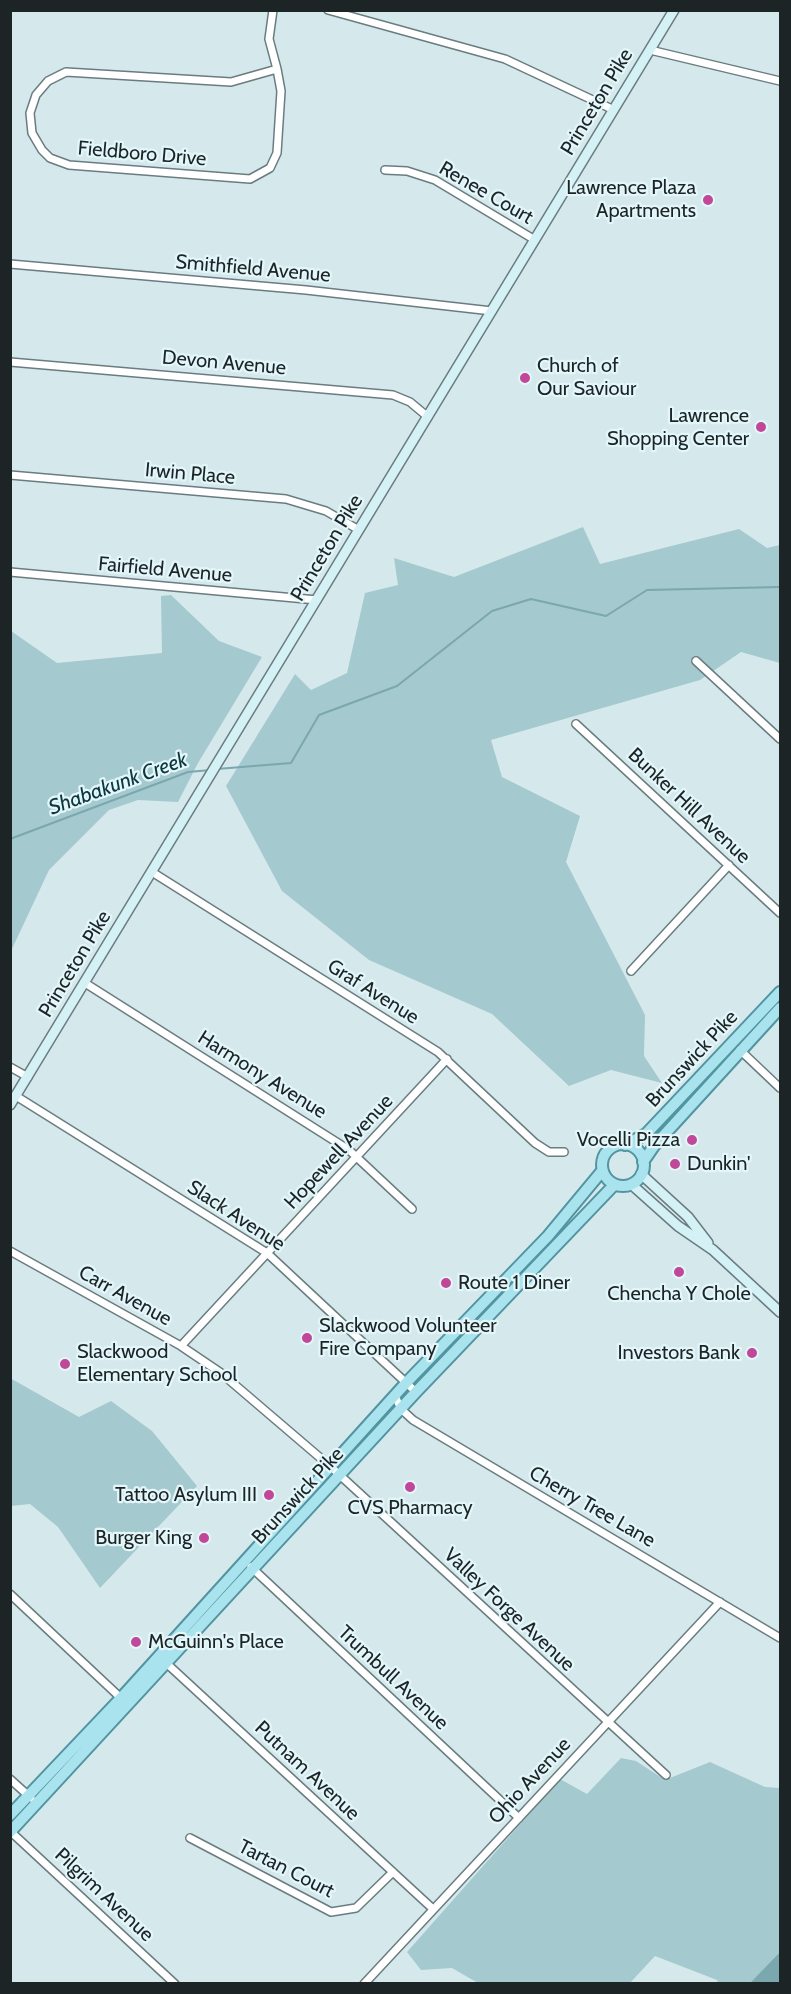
<!DOCTYPE html>
<html>
<head>
<meta charset="utf-8">
<style>
  body { margin:0 }
  #map { position:relative; width:791px; height:1994px; overflow:hidden; background:#d5e9ed; font-family:Cabin,sans-serif }
  canvas { display:block }
  .frame { position:absolute; inset:0; border:12px solid #1c2425; pointer-events:none }
</style>
</head>
<body>
<div id="map">
<canvas width="791" height="1994"></canvas>
<div class="frame"></div>
</div>
<script>
const c = document.querySelector('canvas').getContext('2d');
c.lineJoin = 'round';
function fill(path, color) { c.fillStyle = color; c.fill(path, 'evenodd'); }
const poly = rows => new Path2D(rows.map(r => 'M' + r).join(''));
function strokePath(path, color, width, dash) { c.strokeStyle = color; c.lineWidth = width; c.lineCap = dash ? 'butt' : 'round'; c.setLineDash(dash || []); c.stroke(path); }
function drawText(font, color, halo, rows, align = 'center') {
  c.font = font + ' Cabin,sans-serif'; c.lineWidth = 4.5; c.setLineDash([]); c.textBaseline = 'middle'; c.strokeStyle = halo; c.fillStyle = color; for (const [text, x, y, turn = 0] of rows) {
    c.save(); c.translate(x, y); c.rotate((+turn || 0) * Math.PI / 180); c.textAlign = isNaN(turn) ? turn : align; if (halo) c.strokeText(text, 0, 0); c.fillText(text, 0, 0); c.restore();
  }
}
fill(poly([
  [583,527,600,564,739,529,767,548,780,545,780,663,741,652,700,680,491,740,502,777,580,816,566,862,645,1015,644,1056,662,1083,611,1070,569,1086,492,1014,369,960,282,891,226,786,295,674,311,690,347,673,365,593,398,585,394,558,454,577],
  [171,595,219,641,262,657,198,763,178,802,138,800,109,810,49,870,11,951,11,631,57,663,162,653,161,596],
  [10,1378,79,1417,111,1401,152,1431,197,1486,100,1588,58,1527,30,1504,11,1506],
  [621,1758,636,1761,665,1780,710,1762,765,1787,780,1788,780,1952,750,1983,718,1983,717,1980,655,1956,630,1983,478,1983,452,1968,421,1970,407,1952,560,1779,587,1794]
]), '#a4c9cf');
fill(poly([
  [780,1952,780,1983,750,1983]
]), '#7ba7ae');
strokePath(poly([
  [217,769,291,763,319,715,397,686,492,611,531,599,606,616,647,590,780,587],
  [10,839,188,772,211,770]
]), '#7ba7ae', 2);
const street = poly([
  [273,10,269,39,277,69],
  [328,10,505,59,614,110],
  [650,50,780,81],
  [277,69,281,91,277,153,270,168,250,179,69,165,50,158,42,150,32,133,30,113,36,95,48,81,66,72,231,82,277,69],
  [385,170,407,171,435,180,535,240],
  [10,264,306,290,492,311],
  [10,362,393,395,410,402,428,417],
  [10,475,286,499,326,511,359,530],
  [10,572,317,600],
  [696,661,780,739],
  [576,724,780,913],
  [152,872,438,1052,535,1143,549,1152,564,1152],
  [631,971,729,865],
  [85,983,349,1150,412,1209],
  [740,1050,780,1088],
  [10,1067,28,1077],
  [16,1096,267,1253,416,1392],
  [10,1251,181,1346,221,1373,331,1467,666,1775],
  [181,1346,447,1059],
  [395,1396,401,1409,413,1420,780,1638],
  [251,1567,519,1818],
  [10,1594,123,1700],
  [164,1661,433,1909],
  [10,1779,31,1798],
  [10,1831,175,1984],
  [190,1838,331,1912,356,1908,393,1872],
  [364,1984,720,1602]
]);
const secondary = poly([
  [10,1105,674,10],
  [641,1174,688,1217,708,1243],
  [631,1184,678,1226,713,1250,780,1312]
]);
const primary = poly([
  '602 1165a21 21 0 1 1 42 0a21 21 0 1 1-42 0Z',
  [625,1145,646,1134,780,992],
  [643,1162,654,1146,780,1008],
  [10,1815,121,1698,406,1383,548,1236,602,1171],
  [10,1832,416,1392,614,1185]
]);
strokePath(street, '#6a7c7f', 10);
strokePath(secondary, '#6a7c7f', 12);
strokePath(primary, '#5294a0', 14);
strokePath(street, '#fff', 7);
strokePath(secondary, '#d4f1f6', 9);
strokePath(primary, '#a9e3ee', 10);
for (const [x, y, r, color] of [
  [708,200,6,"#c14799"],
  [525,378,6,"#c14799"],
  [761,427,6,"#c14799"],
  [692,1140,6,"#c14799"],
  [675,1164,6,"#c14799"],
  [679,1272,6,"#c14799"],
  [446,1283,6,"#c14799"],
  [307,1338,6,"#c14799"],
  [752,1353,6,"#c14799"],
  [65,1364,6,"#c14799"],
  [410,1487,6,"#c14799"],
  [269,1495,6,"#c14799"],
  [204,1538,6,"#c14799"],
  [136,1642,6,"#c14799"]
]) { const dot = new Path2D(); dot.arc(x, y, r, 0, 2 * Math.PI); c.fillStyle = color; c.fill(dot); strokePath(dot, '#e3f6fa', 2); }
drawText('20px', '#1c2425', '#e3f6fa', [
  ["Princeton Pike",597,102,-59],
  ["Fieldboro Drive",142,154,5],
  ["Renee Court",486,193,30],
  ["Smithfield Avenue",253,269,5],
  ["Devon Avenue",224,363,5],
  ["Irwin Place",190,474,5],
  ["Princeton Pike",327,548,-59],
  ["Fairfield Avenue",165,570,5],
  ["Bunker Hill Avenue",689,806,43],
  ["Princeton Pike",75,964,-59],
  ["Graf Avenue",373,992,32],
  ["Brunswick Pike",692,1059,-47],
  ["Harmony Avenue",262,1075,32],
  ["Hopewell Avenue",339,1152,-47],
  ["Slack Avenue",236,1216,33],
  ["Carr Avenue",125,1296,29],
  ["Brunswick Pike",298,1496,-47],
  ["Cherry Tree Lane",592,1507,30],
  ["Valley Forge Avenue",509,1610,43],
  ["Trumbull Avenue",393,1678,43],
  ["Putnam Avenue",307,1771,43],
  ["Ohio Avenue",530,1781,-47],
  ["Tartan Court",286,1869,27],
  ["Pilgrim Avenue",104,1895,43]
]);
drawText('20px', '#1c2425', '#e3f6fa', [
  ["Lawrence Plaza",696,188],
  ["Apartments",696,211],
  ["Church of",537,366,"left"],
  ["Our Saviour",537,389,"left"],
  ["Lawrence",749,416],
  ["Shopping Center",749,439],
  ["Vocelli Pizza",680,1140],
  ["Dunkin'",687,1164,"left"],
  ["Route 1 Diner",458,1283,"left"],
  ["Chencha Y Chole",679,1294,"center"],
  ["Slackwood Volunteer",319,1326,"left"],
  ["Fire Company",319,1349,"left"],
  ["Slackwood",77,1352,"left"],
  ["Elementary School",77,1375,"left"],
  ["Investors Bank",740,1353],
  ["Tattoo Asylum III",257,1495],
  ["CVS Pharmacy",410,1508,"center"],
  ["Burger King",192,1538],
  ["McGuinn's Place",148,1642,"left"]
], 'right');
drawText('italic 21px', '#0c373e', '#e3f6fa', [
  ["Shabakunk Creek",118,784,-20]
]);
</script>
</body>
</html>
